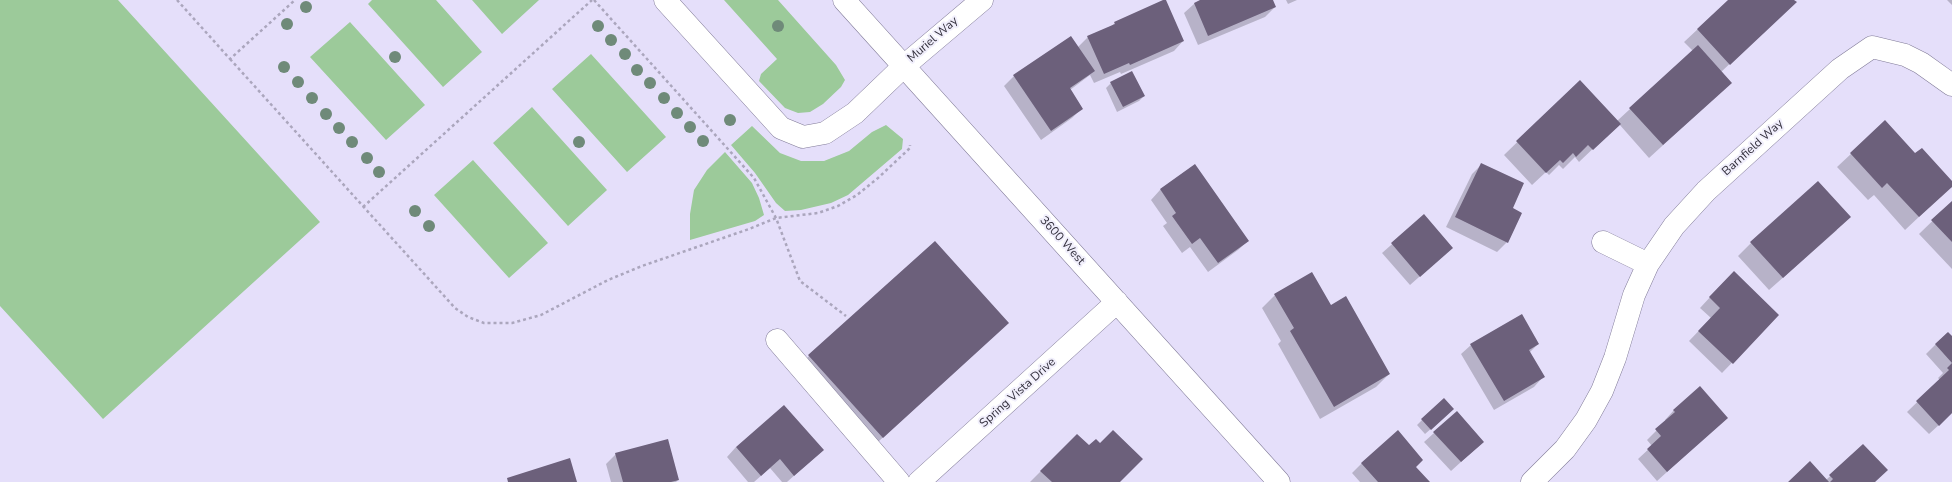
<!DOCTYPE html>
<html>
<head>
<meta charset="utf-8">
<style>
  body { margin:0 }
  canvas { display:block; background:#e5dffa }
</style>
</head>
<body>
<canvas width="1952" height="482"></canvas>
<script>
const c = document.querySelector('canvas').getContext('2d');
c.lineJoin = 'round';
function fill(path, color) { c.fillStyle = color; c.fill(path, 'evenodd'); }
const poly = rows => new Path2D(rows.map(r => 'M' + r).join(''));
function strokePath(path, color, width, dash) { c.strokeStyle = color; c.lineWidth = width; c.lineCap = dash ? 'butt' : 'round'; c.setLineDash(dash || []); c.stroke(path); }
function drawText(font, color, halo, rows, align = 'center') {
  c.font = font + ' "Nunito Sans",sans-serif'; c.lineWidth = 4; c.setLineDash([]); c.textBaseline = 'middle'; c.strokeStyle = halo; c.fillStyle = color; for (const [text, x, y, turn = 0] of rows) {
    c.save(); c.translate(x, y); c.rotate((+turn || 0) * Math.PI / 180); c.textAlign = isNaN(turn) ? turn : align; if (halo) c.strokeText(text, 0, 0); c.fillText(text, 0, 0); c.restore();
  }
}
fill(poly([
  [0,0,118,0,320,222,103,419,0,306],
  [372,0,436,0,482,52,443,87,368,4],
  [472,0,539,0,502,34],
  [724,0,778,0,836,65,845,80,841,87,823,104,810,112,798,113,785,108,759,81,761,74,777,59],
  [350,22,425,105,386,140,310,57],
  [591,54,666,137,627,172,552,89],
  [532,107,607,190,568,226,493,143],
  [886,125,903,139,902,149,848,195,831,203,801,210,785,211,776,203,755,173,731,145,752,126,780,153,801,161,824,161,849,151,872,132],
  [725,152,752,183,759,198,764,215,755,221,690,240,690,214,694,190,707,170],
  [473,160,548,243,509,278,434,195]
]), '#9cca9a');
fill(poly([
  [1202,0,1272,0,1275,7,1265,17,1198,45,1184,13,1194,4],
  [1286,0,1297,0,1288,4],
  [1729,0,1793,0,1782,15,1721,72,1718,95,1649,158,1619,124,1579,162,1575,157,1563,169,1559,165,1549,175,1546,172,1532,185,1504,155,1579,82,1617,121,1693,51,1684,42],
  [1947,0,1952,0,1952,5],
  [1115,23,1183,41,1174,51,1121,74,1120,72,1094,83,1090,75,1070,90,1082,108,1072,118,1041,140,1004,86,1014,76,1078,47,1088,37,1110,27],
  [1111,83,1144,96,1139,101,1117,112,1106,88],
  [1885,122,1915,155,1952,182,1952,186,1905,230,1874,195,1868,200,1837,167],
  [1482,164,1507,242,1497,252,1446,227,1472,174],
  [1195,166,1248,241,1238,250,1208,272,1190,247,1182,253,1163,226,1167,223,1151,200,1160,190],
  [1952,202,1952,269,1919,234],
  [1424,216,1452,248,1410,285,1382,253],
  [1837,230,1769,290,1738,256,1751,243],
  [1724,282,1778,315,1722,373,1689,341,1711,318,1700,308],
  [1275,295,1330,307,1389,374,1376,387,1320,419,1278,344,1281,341,1262,308],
  [1008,323,867,452,794,371,809,356],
  [1947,333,1952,338,1952,413,1929,434,1907,412,1940,380,1938,378,1943,373,1926,354],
  [1538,344,1529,353,1543,377,1534,387,1494,410,1461,354,1471,345],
  [1674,410,1717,427,1657,481,1638,459,1652,446,1647,440,1666,421,1665,420],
  [1448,414,1425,434,1417,425,1422,420],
  [1434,433,1483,442,1451,471,1424,442],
  [1077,435,1119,482,1030,482],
  [1863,445,1874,482,1789,482,1826,480],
  [736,447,823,450,787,482,782,482,770,468,754,482,748,482,727,457],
  [616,454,678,480,676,482,611,482,606,464],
  [1362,463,1415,467,1429,482,1360,482,1352,473]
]), '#0003');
fill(poly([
  [1163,0,1166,0,1184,41,1130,65,1129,63,1104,74,1087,36,1115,24,1114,22],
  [1200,0,1273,0,1276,7,1208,36,1194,3],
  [1728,0,1794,0,1797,2,1730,65,1697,29],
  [1071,36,1095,71,1070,88,1083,109,1051,131,1013,75],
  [1698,45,1732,83,1663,145,1629,108],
  [1132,71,1145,96,1123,107,1110,82],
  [1580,80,1621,124,1593,150,1588,145,1576,157,1573,153,1563,163,1560,160,1546,173,1516,141],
  [1885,120,1915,153,1922,148,1952,181,1952,187,1919,217,1887,183,1882,188,1850,153],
  [1481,163,1524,183,1513,208,1522,213,1508,243,1455,217],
  [1195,164,1249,241,1218,263,1200,238,1192,244,1172,216,1176,213,1160,189],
  [1818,181,1851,217,1783,278,1750,242],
  [1952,201,1952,242,1931,220],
  [1424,214,1453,248,1420,277,1391,243],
  [935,241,1009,323,883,438,808,355],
  [1734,271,1779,315,1733,364,1698,331,1720,308,1709,297],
  [1312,272,1331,305,1346,296,1390,374,1334,407,1290,331,1294,328,1274,294],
  [1522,314,1539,344,1529,350,1545,377,1504,401,1470,344],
  [1948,332,1952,336,1952,363,1935,344],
  [1952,363,1952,413,1939,426,1916,401,1949,370,1947,368],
  [1700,386,1728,418,1667,472,1647,449,1661,436,1655,429,1675,412,1673,410],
  [1444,398,1454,409,1431,430,1421,419],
  [784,405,824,450,794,476,780,459,761,476,736,447],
  [1457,411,1484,442,1461,462,1433,432],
  [1113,430,1143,459,1120,482,1052,482,1040,471,1077,434,1089,445,1096,439,1100,443],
  [1398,430,1423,460,1416,467,1430,482,1378,482,1361,463],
  [668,439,679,480,671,482,623,482,615,453],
  [1863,444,1888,470,1875,482,1830,482,1833,479,1829,475],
  [570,458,577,482,508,482,507,478],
  [1810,461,1829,482,1788,482]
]), '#6c607b');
const minor = poly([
  [665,0,781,128,803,137,825,133,855,113,904,66,982,0],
  [844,0,1279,482],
  [1603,242,1648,264],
  [777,340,899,482],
  [919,482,1117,302],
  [1532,482,1565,449,1586,420,1602,391,1615,358,1634,295,1648,264,1674,226,1706,191,1840,69,1872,47,1905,55,1921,63,1952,85]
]);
strokePath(minor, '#817b98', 23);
strokePath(poly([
  [177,0,230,59,295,0],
  [594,0,754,178,776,218,800,281,846,316],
  [230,59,455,308,468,317,484,323,512,323,541,315,608,280,642,266,749,229,776,218,818,213,838,206,857,195,878,178,910,148,910,145],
  [363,207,592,0]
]), '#aba6bd', 2.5, [3, 3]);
strokePath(minor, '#fff', 22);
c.fillStyle = '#6f8a79';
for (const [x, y] of [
  [306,7],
  [287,24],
  [598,26],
  [778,26],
  [611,40],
  [625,54],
  [395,57],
  [284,67],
  [637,70],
  [298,82],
  [650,83],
  [312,98],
  [664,98],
  [677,113],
  [326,114],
  [730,120],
  [690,127],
  [339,128],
  [703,141],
  [352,142],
  [579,142],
  [367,158],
  [379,172],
  [415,211],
  [429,226]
]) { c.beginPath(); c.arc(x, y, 6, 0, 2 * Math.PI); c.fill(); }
drawText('12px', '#322f3c', '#f1effc', [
  ["Muriel Way",933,40,-41],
  ["Barnfield Way",1753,148,-42],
  ["3600 West",1062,241,48],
  ["Spring Vista Drive",1018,393,-42]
]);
</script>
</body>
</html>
